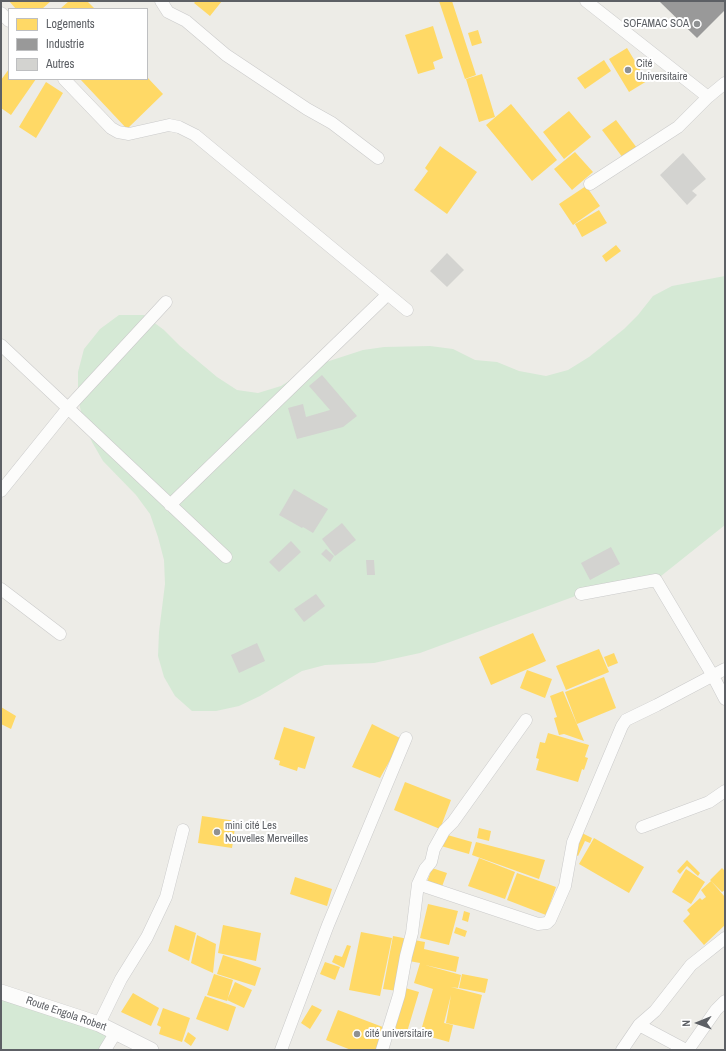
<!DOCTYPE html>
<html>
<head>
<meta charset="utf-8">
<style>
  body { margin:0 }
  #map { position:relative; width:726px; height:1051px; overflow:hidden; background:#edece7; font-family:"Archivo Narrow",sans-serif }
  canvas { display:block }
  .frame { position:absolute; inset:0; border:2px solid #5d6065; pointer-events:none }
  .legend { position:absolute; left:8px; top:8px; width:140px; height:72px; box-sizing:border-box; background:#fff; border:1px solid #bebfc1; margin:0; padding:5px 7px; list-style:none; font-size:12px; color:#5d6065 }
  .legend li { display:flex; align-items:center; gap:8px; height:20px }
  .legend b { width:20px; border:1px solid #bebfc1 }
  .north { position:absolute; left:678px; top:1003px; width:40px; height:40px; -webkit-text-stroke:3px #fff; paint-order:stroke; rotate:269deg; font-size:11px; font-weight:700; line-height:16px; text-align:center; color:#5d6065 }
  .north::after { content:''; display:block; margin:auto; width:14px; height:18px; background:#5d6065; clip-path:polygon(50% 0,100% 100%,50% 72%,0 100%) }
</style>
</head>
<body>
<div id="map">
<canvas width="726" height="1051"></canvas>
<div class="frame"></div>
<ul class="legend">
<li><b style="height:11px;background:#ffd966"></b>Logements</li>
<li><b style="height:11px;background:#999"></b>Industrie</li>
<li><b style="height:11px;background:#d3d3d0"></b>Autres</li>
</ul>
<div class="north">N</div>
</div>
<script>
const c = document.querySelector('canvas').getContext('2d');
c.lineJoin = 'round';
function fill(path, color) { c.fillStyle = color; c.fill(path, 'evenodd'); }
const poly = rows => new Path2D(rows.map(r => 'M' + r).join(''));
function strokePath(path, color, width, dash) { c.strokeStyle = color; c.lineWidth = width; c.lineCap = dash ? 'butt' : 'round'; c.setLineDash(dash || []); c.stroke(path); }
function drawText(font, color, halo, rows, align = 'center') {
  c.font = font + ' "Archivo Narrow",sans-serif'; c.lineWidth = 4; c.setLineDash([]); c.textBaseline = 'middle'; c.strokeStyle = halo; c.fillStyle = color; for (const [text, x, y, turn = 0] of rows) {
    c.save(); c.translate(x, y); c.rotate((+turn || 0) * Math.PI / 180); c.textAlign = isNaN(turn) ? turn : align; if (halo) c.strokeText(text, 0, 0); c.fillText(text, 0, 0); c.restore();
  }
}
fill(poly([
  [725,276,725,525,656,580,581,594,420,653,374,663,325,665,302,671,260,696,239,706,216,711,192,711,175,696,164,677,158,656,159,632,165,584,164,560,158,537,150,514,136,495,103,461,92,442,83,421,78,398,78,372,84,349,100,329,119,315,144,315,164,330,180,346,217,377,237,390,258,393,281,386,300,374,317,365,363,350,384,347,430,346,453,349,475,360,497,362,519,371,546,376,568,370,589,357,624,329,638,315,653,296,672,286],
  [1,992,113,1034,103,1050,1,1050]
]), '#d5e9d5');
fill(poly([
  [9,1,51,1,42,9,16,9],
  [69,1,87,1,95,9,60,9],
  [196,1,222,1,210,16,194,3],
  [439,1,452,1,476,75,465,79],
  [433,26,443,58,433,62,435,69,418,74,405,35],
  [478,30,482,43,472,46,468,33],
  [627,48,647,81,629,92,609,59],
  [604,60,611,71,585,89,577,78],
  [9,69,9,79,36,79,11,115,1,108,1,80],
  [482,74,495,117,479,122,466,79],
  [147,77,163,94,127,129,80,79,147,79],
  [46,82,63,93,36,138,19,127],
  [511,104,557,160,532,181,486,125],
  [569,111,591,137,564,159,543,132],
  [616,120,637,148,623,158,602,130],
  [440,146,477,172,447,214,414,190,428,171,425,168],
  [575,152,593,172,572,190,554,169],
  [586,186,600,206,573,225,559,204],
  [599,210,607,223,582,237,575,224],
  [616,245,621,251,606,262,602,256],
  [533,633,546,661,491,685,479,657],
  [599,649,609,672,566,690,556,666],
  [614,653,618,663,608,667,604,657],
  [527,670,552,679,545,698,520,688],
  [604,677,616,708,577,724,565,692],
  [563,691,584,741,564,734,559,735,554,718,557,717,550,696],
  [1,707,16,716,11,729,1,724],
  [372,724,402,739,380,778,352,767],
  [284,727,315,737,305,769,298,767,297,771,279,765,280,761,274,759],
  [548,733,589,745,585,757,588,758,584,770,582,769,578,782,536,770,539,759,536,758,540,742,545,743],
  [405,782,451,800,440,829,394,810],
  [202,816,236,821,232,848,198,843],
  [479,828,491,831,489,841,477,838],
  [582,833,592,838,590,843,585,841,578,856,573,853],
  [444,834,472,842,469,854,441,846],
  [594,838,644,867,629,893,579,864],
  [476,842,545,860,539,879,472,855],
  [479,858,515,872,505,899,468,886],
  [687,860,700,873,698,876,687,866,680,874,677,871],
  [432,868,447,873,440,892,427,882],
  [722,868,725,871,725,890,722,892,710,880],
  [686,869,705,882,691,904,672,892],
  [517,873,556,887,546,915,507,900],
  [295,877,332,889,327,906,290,894],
  [711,881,725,897,725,925,704,945,683,921,690,914,687,910,700,898,702,900,706,897,701,890],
  [428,904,458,911,449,945,420,938],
  [464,911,470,913,468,922,462,920],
  [175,925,196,933,189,961,168,951],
  [223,925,261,933,256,961,218,953],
  [456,927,467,931,465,937,454,933],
  [361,932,392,938,380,996,349,990],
  [197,935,216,944,213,973,191,963],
  [393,936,408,939,398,991,383,989],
  [414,940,425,942,424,949,459,957,456,972,425,965,461,975,458,988,451,987,482,995,474,1029,446,1023,451,995,444,1023,453,1025,449,1042,420,1034,433,989,414,983,420,963,409,961],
  [347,945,351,946,344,968,332,962,335,955,342,957],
  [223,955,261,968,255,986,217,974],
  [325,962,340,967,335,980,320,974],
  [214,974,233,980,227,1001,207,995],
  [462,974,488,979,485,993,459,988],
  [235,982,252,990,244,1008,227,1000],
  [402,987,419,992,407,1032,391,1027],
  [133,993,159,1008,151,1026,121,1012],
  [205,996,236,1007,228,1031,196,1019],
  [312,1005,322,1010,310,1029,301,1023],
  [163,1008,190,1018,182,1042,159,1034,161,1027,157,1025],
  [338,1010,388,1029,381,1050,351,1050,326,1040],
  [188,1032,196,1038,191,1046,184,1041]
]), '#ffd966');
fill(poly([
  [659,1,725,1,725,10,697,38]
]), '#999');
fill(poly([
  [683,153,706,179,692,191,697,195,687,205,660,175],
  [447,253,464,270,447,287,430,271],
  [322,375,357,416,343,427,297,439,288,408,303,404,306,417,330,410,309,386],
  [294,489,328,509,313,533,303,527,302,528,279,515],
  [342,523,356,540,335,556,322,539],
  [291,541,301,552,279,572,269,562],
  [611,547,620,564,590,580,581,563],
  [326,549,334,556,330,562,321,554],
  [366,560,374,560,375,575,367,575],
  [316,594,325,606,304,622,294,609],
  [257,643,265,661,239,673,231,655]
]), '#d3d3d0');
const minor = poly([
  [161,1,168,12,186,21,226,55,307,109,332,123,378,158],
  [586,1,708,97],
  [1,13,9,21],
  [64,79,111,128,118,132,129,134,169,125,179,127,195,135,407,310],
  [590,184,678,127,708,97,725,83],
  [1,345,226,557],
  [1,491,68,408,166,302],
  [170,505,387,295],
  [1,589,60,634],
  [581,594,656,580,713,676,725,699],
  [642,827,709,802,725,791],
  [418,884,538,924,547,923,550,920,565,886,573,842,622,726,626,720,657,705,725,669],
  [99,1024,121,979,147,937,166,897,183,830],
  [639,1025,686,1050],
  [105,1050,116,1032],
  [281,1050,328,925,406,738],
  [382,1050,399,995,406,956,412,933,418,884,425,869,431,862,434,849,444,831,453,822,526,720],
  [622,1050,639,1025,655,1011,691,965,725,938],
  [688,1050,716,1010,725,1001]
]);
const tertiary = poly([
  [1,992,99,1024,151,1050]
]);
strokePath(minor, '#cacaca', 13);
strokePath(tertiary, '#cacaca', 16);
strokePath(minor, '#fcfcfb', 12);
strokePath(tertiary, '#fcfcfb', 15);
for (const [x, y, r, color] of [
  [697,24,4,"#8f9192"],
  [628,70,4,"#8f9192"],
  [217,832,4,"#8f9192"],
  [357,1034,4,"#8f9192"]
]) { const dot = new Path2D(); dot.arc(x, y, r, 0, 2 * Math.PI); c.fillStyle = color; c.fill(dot); strokePath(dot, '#fff', 1.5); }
drawText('11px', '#5d6065', '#fff', [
  ["SOFAMAC SOA",689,24,"right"],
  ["Cité",636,64],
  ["Universitaire",636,77],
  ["mini cité Les",225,826],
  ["Nouvelles Merveilles",225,839],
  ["cité universitaire",365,1034]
], 'left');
drawText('11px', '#5d6065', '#fff', [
  ["Route Engola Robert",66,1014,19]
]);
</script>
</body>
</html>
